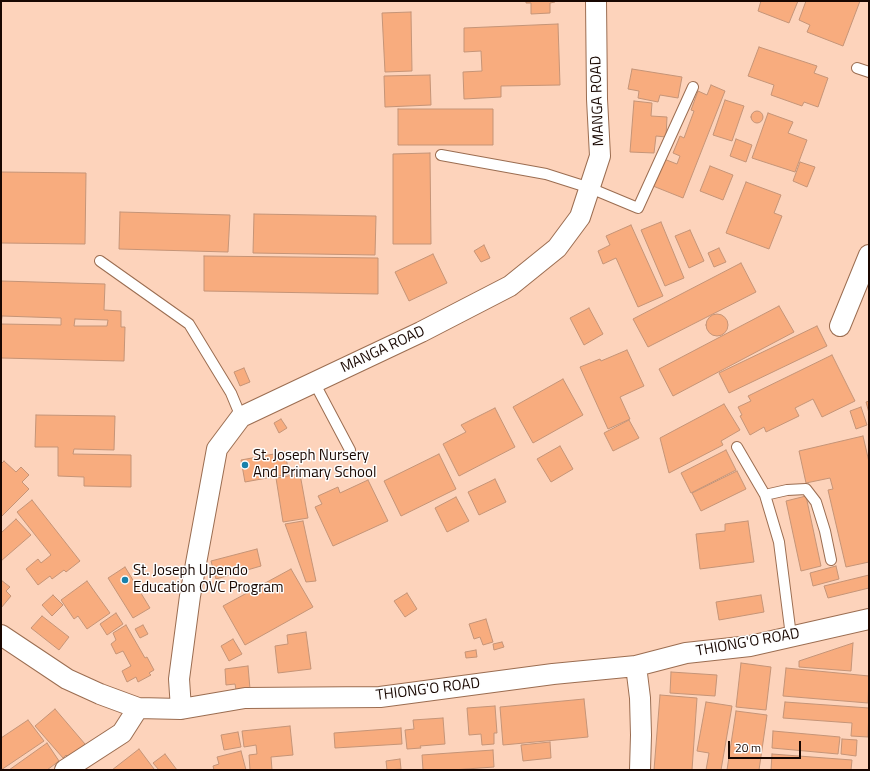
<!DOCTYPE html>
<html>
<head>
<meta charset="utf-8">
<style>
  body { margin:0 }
  #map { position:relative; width:870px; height:771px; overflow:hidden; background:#fdd3bb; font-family:"Titillium Web",sans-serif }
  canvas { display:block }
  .frame { position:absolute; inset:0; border:2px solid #180701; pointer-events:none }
  .scale { position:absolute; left:728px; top:741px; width:73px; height:18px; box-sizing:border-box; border:2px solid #180701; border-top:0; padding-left:5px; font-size:12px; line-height:14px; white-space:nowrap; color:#180701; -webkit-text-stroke:3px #fefefe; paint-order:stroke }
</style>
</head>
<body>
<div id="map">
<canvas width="870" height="771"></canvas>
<div class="frame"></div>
<div class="scale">20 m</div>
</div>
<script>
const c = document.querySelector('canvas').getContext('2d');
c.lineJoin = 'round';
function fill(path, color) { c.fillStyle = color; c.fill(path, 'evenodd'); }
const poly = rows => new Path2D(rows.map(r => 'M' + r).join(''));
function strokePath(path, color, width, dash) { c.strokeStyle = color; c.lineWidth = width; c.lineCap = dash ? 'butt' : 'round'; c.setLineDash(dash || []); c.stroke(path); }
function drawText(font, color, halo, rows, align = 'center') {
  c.font = font + ' "Titillium Web",sans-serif'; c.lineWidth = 3; c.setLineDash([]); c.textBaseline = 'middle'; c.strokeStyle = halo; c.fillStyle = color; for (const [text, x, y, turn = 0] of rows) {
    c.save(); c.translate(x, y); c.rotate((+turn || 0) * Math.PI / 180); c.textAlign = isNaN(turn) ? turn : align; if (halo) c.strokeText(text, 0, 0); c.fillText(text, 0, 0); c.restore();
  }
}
const building = poly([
  [526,1,555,1,555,2,550,3,550,13,531,14,531,3,526,3,526,1],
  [761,1,798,1,789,23,758,11,761,1],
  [806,1,860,1,843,46,807,32,810,25,799,20,806,1],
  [411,12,412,71,385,72,382,13,411,12],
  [558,24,560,85,501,86,501,97,464,99,463,72,482,71,481,51,464,52,464,28,558,24],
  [759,47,817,66,814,73,828,78,818,107,804,102,802,106,771,95,774,85,748,76,759,47],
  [632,69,682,77,678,98,660,95,658,102,638,98,639,91,628,89,632,69],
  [430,75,431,105,385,107,384,76,430,75],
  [711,85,725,91,683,198,653,186,664,159,677,164,680,156,673,153,680,136,684,138,694,111,691,110,698,91,707,95,711,85],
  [725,100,744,106,732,141,713,135,725,100],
  [634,101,652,103,651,116,667,117,666,137,656,136,654,153,630,152,634,101],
  [398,109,493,109,493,145,398,145,398,109],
  '751 117a6 6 0 1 1 12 0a6 6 0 1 1-12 0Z',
  [768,113,793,122,788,133,807,140,795,172,752,158,768,113],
  [736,139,752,145,746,162,730,156,736,139],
  [430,153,431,244,393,244,393,154,430,153],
  [800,162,815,167,807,187,793,181,800,162],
  [710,166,733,175,723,200,700,191,710,166],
  [1,172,86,173,85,244,1,243,1,172],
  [746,182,781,195,774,213,782,216,769,249,726,233,746,182],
  [120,212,230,215,228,252,119,249,120,212],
  [254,214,376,216,375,255,253,253,254,214],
  [661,222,684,278,665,286,641,230,661,222],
  [631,225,663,296,638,307,616,258,603,264,598,251,610,245,606,236,631,225],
  [690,230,704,261,689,268,675,236,690,230],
  [484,245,490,258,481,262,474,251,484,245],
  [719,248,726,262,714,267,708,253,719,248],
  [433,254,447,283,409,301,395,272,433,254],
  [204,256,378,258,378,294,204,291,204,256],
  [741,263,756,292,648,347,633,319,741,263],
  [1,281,105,284,104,310,121,311,121,327,125,327,124,361,1,358,1,281],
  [2,316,61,318,61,325,1,324,2,316],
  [75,319,108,320,107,326,74,326,75,319],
  [779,306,794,332,673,396,659,369,779,306],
  [589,308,603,334,584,345,570,318,589,308],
  '706 325a11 11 0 1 1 22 0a11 11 0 1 1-22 0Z',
  [817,326,827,346,729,393,719,373,817,326],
  [627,350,644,386,620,397,630,419,608,429,580,367,600,359,601,361,627,350],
  [832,355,855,401,822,417,813,399,795,408,799,416,766,432,764,427,750,435,740,416,742,415,738,407,751,401,748,396,832,355],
  [244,368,250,382,240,386,234,372,244,368],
  [563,379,583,415,533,443,513,407,563,379],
  [869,401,869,413,866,402,869,401],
  [724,404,740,430,721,441,723,445,669,473,660,438,724,404],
  [861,407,867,425,856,429,850,411,861,407],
  [495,408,515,447,459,476,443,444,466,432,461,425,495,408],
  [36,415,115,416,114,450,74,449,73,454,131,455,131,487,84,486,84,477,58,476,58,447,35,447,36,415],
  [281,419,287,428,279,433,274,423,281,419],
  [629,420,639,438,613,451,604,433,629,420],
  [863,436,869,462,869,562,846,567,828,490,833,489,830,478,806,483,799,451,863,436],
  [560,446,573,469,551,482,537,459,560,446],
  [726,450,736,470,691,493,681,473,726,450],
  [285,452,289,474,245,482,241,460,285,452],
  [439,454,456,489,401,516,384,481,439,454],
  [4,461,16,472,21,467,29,475,22,482,29,489,1,517,1,464,4,461],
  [737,471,746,489,701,511,692,493,737,471],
  [300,474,308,518,283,522,276,478,300,474],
  [495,479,506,502,479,515,468,492,495,479],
  [368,480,388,521,333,546,315,507,322,504,318,496,338,487,340,493,368,480],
  [806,496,821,566,801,571,786,501,806,496],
  [456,497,469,521,447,532,435,508,456,497],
  [32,500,80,561,66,572,64,570,52,579,50,576,38,585,26,569,38,559,41,563,51,555,17,512,32,500],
  [16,519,31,535,1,561,1,533,16,519],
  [303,521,316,581,306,582,285,524,303,521],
  [748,521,754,562,700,569,696,534,725,531,725,524,748,521],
  [257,549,261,566,216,579,211,561,257,549],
  [836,566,839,579,813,586,810,573,836,566],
  [125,567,150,608,133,618,108,578,125,567],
  [291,569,313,607,245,645,223,606,291,569],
  [869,575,869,588,828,598,824,586,869,575],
  [1,580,10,587,6,591,11,596,1,608,1,580],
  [87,581,110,613,87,629,78,616,74,619,61,600,87,581],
  [407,593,417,609,405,617,394,601,407,593],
  [53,595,63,605,52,616,42,605,53,595],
  [761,595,764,612,719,620,716,602,761,595],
  [116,613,123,624,107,635,100,624,116,613],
  [42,616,69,637,59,650,31,628,42,616],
  [486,619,493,642,483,645,480,637,474,639,469,624,486,619],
  [126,625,145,658,147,657,154,670,149,673,151,675,138,682,136,677,127,682,122,671,131,666,123,651,116,654,111,644,116,640,113,633,126,625],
  [143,625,148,634,140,638,135,629,143,625],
  [306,632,311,669,278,673,275,646,288,644,287,635,306,632],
  [233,639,242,654,229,661,221,646,233,639],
  [502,642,504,647,494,650,493,644,502,642],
  [853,643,851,671,799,667,799,661,853,643],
  [476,650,477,657,466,658,465,652,476,650],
  [741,663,771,667,766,710,736,707,741,663],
  [248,666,250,689,236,690,235,684,226,685,225,669,248,666],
  [786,668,869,676,868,703,783,696,786,668],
  [671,672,717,675,715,696,670,693,671,672],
  [660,695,697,698,692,770,654,770,660,695],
  [584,699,588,737,503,745,500,707,584,699],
  [706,702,732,706,721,770,706,770,709,753,697,751,706,702],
  [785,702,869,708,868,737,851,736,852,723,783,718,785,702],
  [495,706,497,733,494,733,494,744,482,745,481,734,469,735,467,708,495,706],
  [55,709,85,744,69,758,66,755,63,758,35,726,55,709],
  [736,711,767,715,759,770,727,770,736,711],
  [443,718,445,744,420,746,421,748,407,749,405,730,414,729,413,720,443,718],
  [28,720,44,741,1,770,1,738,28,720],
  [290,726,293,755,271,757,272,770,250,770,249,755,257,754,256,745,244,747,242,731,290,726],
  [401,728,402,744,335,748,334,733,401,728],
  [773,731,840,737,838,754,772,748,773,731],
  [238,732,241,747,224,750,221,735,238,732],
  [842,739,857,740,856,756,841,754,842,739],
  [550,742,551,758,523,761,521,745,550,742],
  [47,743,59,761,47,770,9,770,47,743],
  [139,749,154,769,152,770,112,770,139,749],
  [493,750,494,767,452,770,423,770,422,755,493,750],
  [241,751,246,770,214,770,213,766,219,764,217,757,241,751],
  [165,754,177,770,159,770,153,763,165,754],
  [772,754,852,760,851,770,771,770,772,754],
  [400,759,401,769,387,770,386,761,400,759]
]);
fill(building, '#f8ac7e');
strokePath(building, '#c59477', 1);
const lane = poly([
  [857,68,869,72],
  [441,155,546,174,590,188,638,208,693,87],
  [100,261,189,324,231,393,241,417],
  [314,382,350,450],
  [737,447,765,495,779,542,791,636],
  [765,495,787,490,806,489,816,502,825,531,831,560]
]);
const street = poly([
  [840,326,869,255],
  [1,635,67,679,100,694,138,708,181,709,245,698,380,697,553,674,636,666,686,653,750,646,869,619],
  [636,666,640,698,641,735,640,770],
  [181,709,179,679,190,596,217,449,241,417,421,332,510,286,557,248,580,217,600,156,597,99,596,1],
  [65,770,122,733,138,708]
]);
strokePath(lane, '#9b6d51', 12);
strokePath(street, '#9b6d51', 22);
strokePath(lane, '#fff', 10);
strokePath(street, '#fff', 20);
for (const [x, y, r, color] of [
  [245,465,4,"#1981ab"],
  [125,580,4,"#1981ab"]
]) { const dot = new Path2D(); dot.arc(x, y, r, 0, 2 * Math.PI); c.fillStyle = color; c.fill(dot); strokePath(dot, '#fefefe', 1.5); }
drawText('15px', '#180701', '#fefefe', [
  ["MANGA ROAD",598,101,-92],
  ["MANGA ROAD",383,350,-25],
  ["THIONG'O ROAD",748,643,-10],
  ["THIONG'O ROAD",428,690,-7]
]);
drawText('15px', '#180701', '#fefefe', [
  ["St. Joseph Nursery",253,456],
  ["And Primary School",253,473],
  ["St. Joseph Upendo",133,571],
  ["Education OVC Program",133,588]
], 'left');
</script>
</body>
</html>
